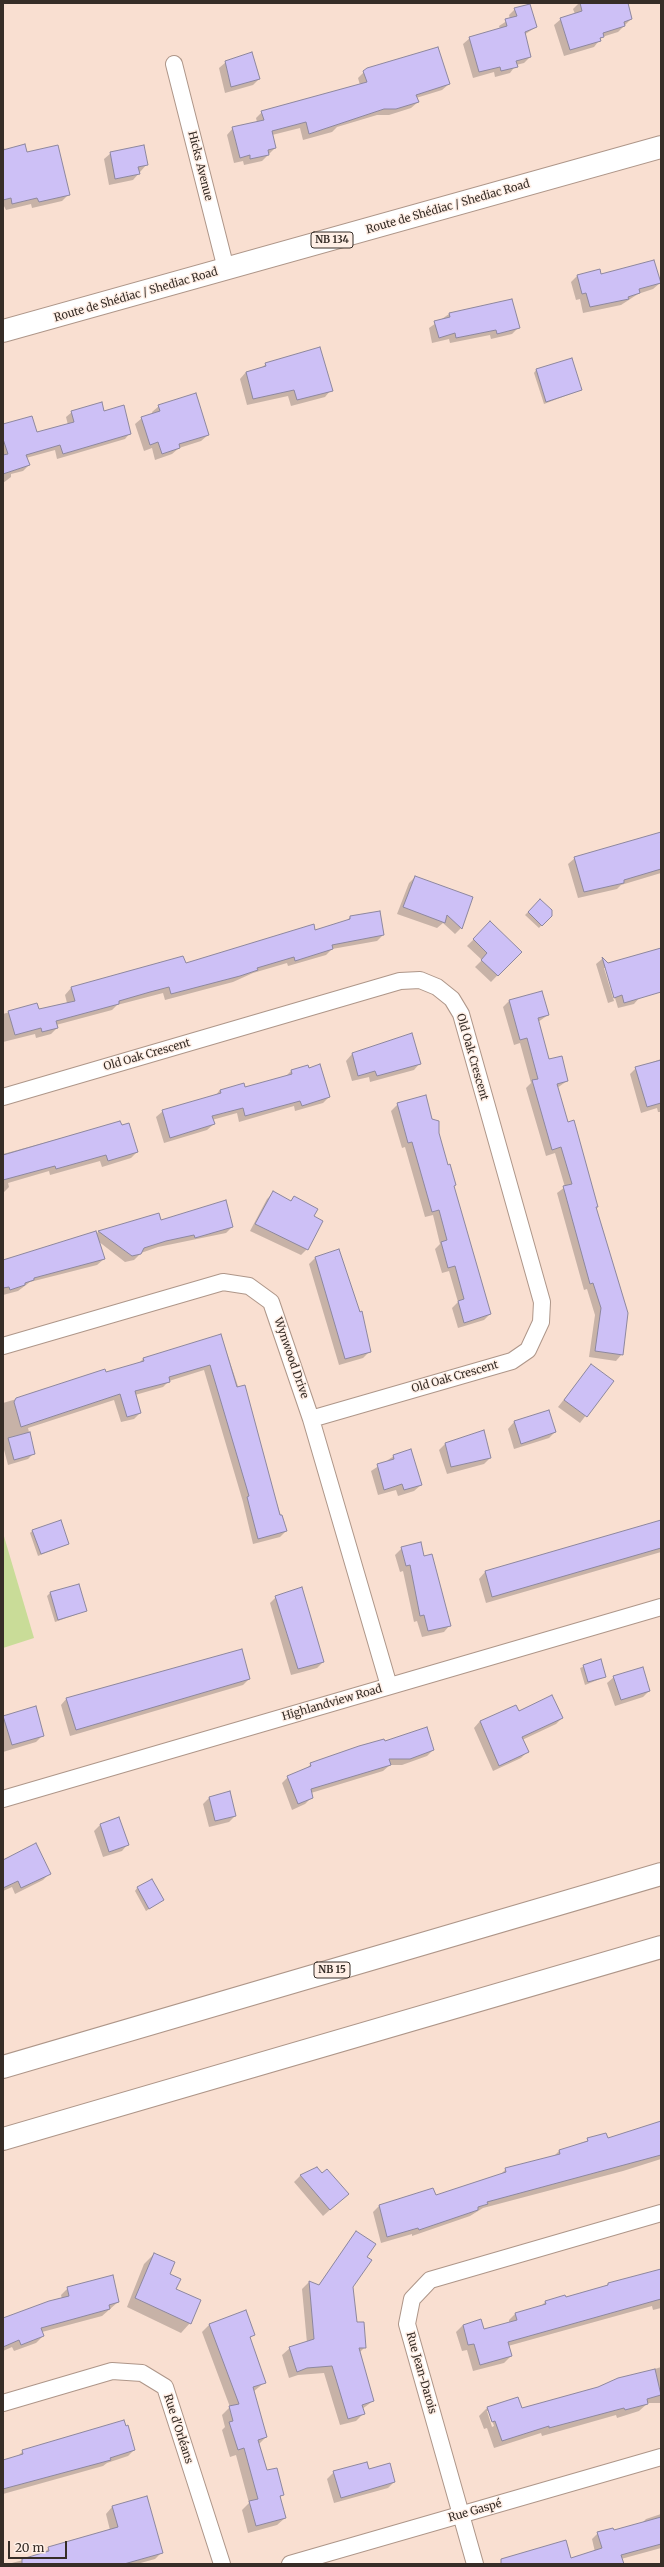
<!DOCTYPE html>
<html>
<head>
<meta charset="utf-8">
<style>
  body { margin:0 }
  #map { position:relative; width:664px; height:2567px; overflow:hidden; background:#f9dfd1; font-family:Merriweather,serif }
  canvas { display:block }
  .frame { position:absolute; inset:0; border:4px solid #362d27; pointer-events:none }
  .scale { position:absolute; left:8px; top:2541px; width:59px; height:18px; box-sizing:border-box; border:2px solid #362d27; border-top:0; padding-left:5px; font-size:12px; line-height:14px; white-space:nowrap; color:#362d27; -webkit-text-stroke:3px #ffefe6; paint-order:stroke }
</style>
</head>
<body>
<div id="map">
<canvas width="664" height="2567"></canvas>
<div class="frame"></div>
<div class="scale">20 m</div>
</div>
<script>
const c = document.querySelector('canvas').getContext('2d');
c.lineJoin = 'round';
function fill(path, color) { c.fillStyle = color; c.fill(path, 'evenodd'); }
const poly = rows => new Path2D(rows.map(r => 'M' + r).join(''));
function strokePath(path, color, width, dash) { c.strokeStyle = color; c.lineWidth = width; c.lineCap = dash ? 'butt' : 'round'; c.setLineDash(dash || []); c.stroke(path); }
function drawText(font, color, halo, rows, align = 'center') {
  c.font = font + ' Merriweather,serif'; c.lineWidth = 3; c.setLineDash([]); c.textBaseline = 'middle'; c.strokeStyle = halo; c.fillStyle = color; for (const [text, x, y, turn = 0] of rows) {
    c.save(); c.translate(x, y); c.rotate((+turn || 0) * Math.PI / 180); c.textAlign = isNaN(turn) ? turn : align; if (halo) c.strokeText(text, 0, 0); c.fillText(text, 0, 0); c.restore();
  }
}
fill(poly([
  [3,1533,34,1638,3,1648]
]), '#c9dc98');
fill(poly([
  [579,3,627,3,631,19,618,32,602,37,594,47,564,56,554,25,561,19,575,14,573,9],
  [515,9,536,27,524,35,530,57,524,63,516,65,510,73,495,77,494,72,473,78,463,44,470,38,500,29,499,26,510,19,509,15],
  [226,62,259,79,253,85,225,93,219,68],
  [364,72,449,84,442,90,416,98,418,102,411,108,389,115,377,115,337,127,332,132,303,140,300,128,272,135,275,148,262,161,244,165,243,161,234,163,227,135,233,128,257,122,256,118,262,112,360,85,358,78],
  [3,145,5,150,26,154,69,194,62,201,32,208,31,204,6,210,3,204],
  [111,153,147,164,133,180,109,185,104,159],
  [577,276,601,276,660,283,653,289,638,294,621,305,583,313,580,299,576,300,571,282],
  [511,300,519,327,512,334,491,339,490,335,450,343,449,339,432,343,429,328,449,314],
  [266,364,331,390,325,397,291,406,288,396,247,405,240,379,246,372,261,368],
  [536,370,581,390,544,404,534,373],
  [159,406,208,435,201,441,179,448,172,454,155,460,152,448,144,451,135,424,142,418,153,415,152,412],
  [72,412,103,412,130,433,125,439,57,459,55,450,26,458,29,465,23,471,11,474,11,477,3,483,3,426,36,433,68,425,66,417],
  [661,833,661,873,621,885,617,889,578,898,568,864,575,858],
  [415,877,472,898,461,928,455,934,443,923,437,928,397,914,409,883],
  [540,900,551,915,539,928,525,915],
  [350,917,383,935,377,941,332,949,326,955,288,966,287,963,253,973,233,982,165,1000,163,993,117,1005,112,1010,56,1025,57,1028,51,1034,36,1038,35,1034,3,1042,3,1014,37,1004,38,1011,67,1003,65,995,71,988,183,957,185,965,314,931,346,922],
  [490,923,520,952,491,982,475,967,482,960,467,946],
  [661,948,661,991,640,997,634,1004,618,1008,606,968,604,968,614,1001,608,1003,596,964,602,959,608,964],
  [541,992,548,1015,538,1022,549,1060,567,1081,557,1088,567,1123,597,1207,595,1209,622,1354,616,1361,589,1357,595,1315,587,1289,584,1290,557,1193,565,1187,555,1153,546,1156,526,1088,531,1083,520,1043,514,1045,503,1007,509,1001],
  [412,1034,420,1063,414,1070,370,1082,369,1077,352,1081,346,1061,352,1054],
  [661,1059,661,1112,658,1112,657,1108,641,1113,630,1074,636,1068],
  [291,1071,329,1097,323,1103,295,1111,294,1106,239,1122,237,1113,212,1120,214,1124,207,1130,164,1143,156,1117,163,1111,215,1096,220,1090,243,1084,245,1088,285,1077],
  [398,1104,431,1120,438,1133,490,1314,484,1320,458,1328,452,1308,458,1302,449,1271,442,1273,435,1249,440,1244,433,1215,425,1217,405,1147,402,1148,391,1111],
  [120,1122,137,1152,131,1158,102,1167,100,1161,50,1175,49,1171,8,1183,9,1187,3,1193,3,1154],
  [273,1193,290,1202,294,1197,313,1216,307,1249,301,1255,250,1231,267,1199],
  [160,1221,232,1227,226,1233,158,1247,141,1253,134,1260,125,1262,98,1241,104,1259,97,1265,30,1282,18,1291,3,1295,3,1261,96,1234,99,1231],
  [315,1258,370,1351,363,1358,339,1365,309,1264],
  [221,1335,286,1531,280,1537,253,1544,243,1502,204,1370,169,1381,163,1387,135,1395,140,1413,134,1419,121,1422,114,1400,28,1428,34,1453,28,1459,8,1465,3,1446,3,1403,139,1363,143,1359],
  [591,1365,612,1381,580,1423,558,1407],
  [549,1412,555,1432,549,1438,514,1449,508,1429,514,1422],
  [483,1432,490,1458,484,1464,447,1474,439,1450,445,1444],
  [394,1456,421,1485,414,1491,398,1496,396,1490,378,1495,371,1471],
  [661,1521,661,1552,486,1603,479,1579,485,1572],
  [33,1530,68,1544,38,1556,30,1533],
  [402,1548,424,1557,450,1625,444,1632,422,1637,417,1621,414,1622,403,1571,400,1572,395,1555],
  [50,1593,86,1611,55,1622,47,1596],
  [276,1597,323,1662,317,1668,291,1675,270,1603],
  [600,1660,605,1677,585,1685,580,1668],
  [614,1677,649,1691,643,1697,615,1706,607,1683],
  [249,1679,243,1685,70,1736,61,1705,67,1698],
  [516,1706,518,1712,562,1718,556,1724,522,1740,527,1752,521,1758,493,1771,474,1728,480,1721],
  [4,1716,43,1735,36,1742,3,1752],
  [384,1743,433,1750,427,1756,402,1765,390,1765,383,1771,311,1793,312,1797,305,1804,292,1810,282,1783,288,1777,306,1769,311,1764],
  [229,1792,235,1816,229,1822,209,1827,203,1804,209,1798],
  [119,1818,128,1844,122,1851,103,1857,94,1831,100,1825],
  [3,1861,49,1874,43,1880,15,1894,12,1887,3,1891],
  [137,1888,163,1900,146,1911,135,1891],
  [661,2124,661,2159,623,2171,483,2208,470,2216,412,2236,412,2234,381,2243,373,2212,380,2205,435,2196,500,2175,506,2169,553,2157,559,2151,605,2134,607,2140],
  [317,2169,341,2200,323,2216,294,2182,300,2176],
  [356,2232,366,2257,352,2287,356,2323,365,2347,359,2353,373,2401,362,2409,363,2414,356,2421,340,2425,324,2373,298,2375,289,2378,282,2355,290,2348,307,2343,302,2289,309,2282,318,2286],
  [154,2254,169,2274,190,2323,181,2333,127,2307,144,2264],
  [661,2270,661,2308,653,2310,652,2306,508,2346,511,2356,504,2363,473,2371,467,2350,462,2351,456,2332,463,2325,481,2321,483,2330,509,2323,509,2320,515,2314,540,2307,545,2302,565,2297,565,2299,605,2287,608,2284],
  [68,2288,118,2302,102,2316,42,2332,43,2336,36,2343,14,2351,12,2347,3,2351,3,2319,62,2299,61,2295],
  [210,2324,253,2335,249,2339,265,2382,253,2392,266,2437,259,2444,266,2472,283,2494,279,2498,285,2518,277,2525,248,2533,242,2510,249,2503,236,2455,230,2457,222,2430,225,2427,222,2415,230,2407,202,2332],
  [661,2367,661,2403,648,2403,639,2411,617,2418,616,2415,542,2436,541,2433,494,2448,487,2428,484,2429,479,2416,487,2408,521,2409,598,2388],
  [487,2411,489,2411,494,2426,492,2427],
  [134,2450,128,2456,107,2463,103,2466,3,2494,3,2461,17,2457,23,2451],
  [368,2470,394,2482,388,2488,334,2503,327,2479,334,2472],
  [112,2507,162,2552,155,2559,137,2564,8,2564,42,2555,49,2548,110,2530,106,2514],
  [661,2514,661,2548,621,2559,623,2564,522,2564,570,2559,595,2552,592,2539,598,2533,613,2532,641,2524,646,2519]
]), '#0003');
const building = poly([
  [580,3,628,3,632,19,624,22,625,26,603,33,604,37,600,38,601,41,570,50,560,18,582,11,580,3],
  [530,4,537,27,525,32,531,57,516,61,518,67,501,71,500,67,479,72,469,37,507,26,505,19,517,16,514,8,530,4],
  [438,47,450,84,416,95,419,102,396,109,384,109,309,134,306,122,272,131,276,148,268,150,269,155,250,159,250,155,240,158,232,127,264,120,261,111,367,82,363,71,367,68,438,47],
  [252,52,260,79,231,87,225,61,252,52],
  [25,144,27,152,58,145,70,195,39,202,37,198,12,204,11,198,3,200,3,150,25,144],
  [144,145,148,165,138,167,140,174,115,179,110,152,144,145],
  [654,260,661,283,639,289,640,293,628,297,629,299,590,307,586,293,582,294,577,275,600,269,601,274,654,260],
  [512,299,520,328,497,334,496,330,456,338,455,333,439,338,434,321,450,317,449,313,512,299],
  [320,347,333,391,297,400,294,390,253,399,246,372,266,366,265,363,320,347],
  [572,358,582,390,546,402,536,369,572,358],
  [196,393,209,435,179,444,180,448,162,454,158,442,150,445,141,417,160,411,158,405,196,393],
  [102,402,104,411,124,405,131,434,63,454,60,445,26,455,30,465,3,474,3,455,8,454,3,439,3,424,32,416,37,432,74,422,71,411,102,402],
  [661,832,661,869,624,880,624,883,584,892,574,857,661,832],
  [415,876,473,897,462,929,447,915,445,923,403,907,415,876],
  [540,899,552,910,552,916,542,926,528,912,540,899],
  [380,911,384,935,332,945,333,949,295,961,294,957,257,968,258,970,240,976,171,994,169,987,150,992,119,1001,119,1004,56,1021,58,1028,42,1032,41,1028,15,1035,8,1011,37,1003,39,1009,75,1001,71,987,183,956,186,963,314,924,315,930,350,919,350,916,380,911],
  [490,921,522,952,498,976,481,960,487,953,473,939,490,921],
  [661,948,661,992,624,1003,622,995,614,998,602,957,608,963,661,948],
  [542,991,549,1015,538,1018,549,1059,562,1056,568,1081,557,1084,568,1122,574,1120,598,1207,596,1207,628,1313,623,1355,595,1351,601,1308,593,1283,590,1284,563,1186,572,1184,561,1147,552,1150,532,1080,538,1079,527,1038,520,1040,509,1000,542,991],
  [412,1033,421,1064,377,1076,375,1071,358,1076,352,1053,412,1033],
  [661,1060,661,1103,647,1107,635,1067,661,1060],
  [320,1064,330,1097,302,1106,300,1101,245,1116,243,1108,212,1116,215,1124,170,1138,162,1110,221,1093,220,1090,244,1083,245,1087,292,1074,291,1070,308,1065,309,1068,320,1064],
  [426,1095,432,1119,439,1121,439,1133,448,1165,450,1164,456,1185,454,1186,491,1314,464,1323,458,1301,464,1299,455,1266,448,1268,441,1242,447,1240,439,1210,432,1212,412,1142,408,1143,397,1103,426,1095],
  [120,1121,122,1125,129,1123,138,1152,108,1161,106,1155,56,1169,55,1166,3,1180,3,1155,120,1121],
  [273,1191,291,1201,294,1196,318,1209,314,1216,323,1221,308,1250,255,1224,273,1191],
  [226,1200,233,1227,195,1238,194,1235,166,1241,144,1248,141,1254,132,1256,98,1231,159,1213,161,1220,226,1200],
  [96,1231,105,1259,34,1278,34,1280,25,1283,25,1285,10,1290,9,1287,3,1288,3,1260,96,1231],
  [339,1249,360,1312,362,1311,371,1352,345,1359,315,1257,339,1249],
  [221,1334,237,1387,245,1385,280,1515,282,1515,287,1531,258,1539,247,1497,249,1496,210,1365,169,1377,170,1382,135,1391,141,1413,127,1417,120,1394,21,1427,14,1402,16,1398,105,1369,106,1372,144,1361,143,1358,221,1334],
  [591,1364,614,1381,587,1417,564,1400,591,1364],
  [549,1410,556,1432,521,1444,514,1421,549,1410],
  [484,1430,491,1458,451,1467,445,1443,484,1430],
  [30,1432,35,1454,14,1460,8,1438,30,1432],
  [411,1449,422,1485,404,1490,402,1484,384,1490,377,1464,394,1459,393,1455,411,1449],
  [61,1520,69,1544,41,1554,32,1530,61,1520],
  [661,1520,661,1548,492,1597,485,1571,661,1520],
  [421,1542,424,1556,432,1554,451,1626,428,1631,424,1615,420,1616,410,1565,406,1566,401,1547,421,1542],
  [79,1584,87,1611,58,1620,50,1592,79,1584],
  [302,1587,324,1662,298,1669,275,1596,302,1587],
  [242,1649,250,1679,76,1730,66,1698,242,1649],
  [601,1659,606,1677,588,1682,583,1665,601,1659],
  [643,1667,650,1691,621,1700,613,1676,643,1667],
  [552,1695,563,1718,522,1737,529,1752,499,1766,480,1721,516,1705,519,1711,552,1695],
  [36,1706,44,1736,12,1745,3,1716,36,1706],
  [427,1727,434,1750,410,1759,389,1759,391,1765,311,1789,313,1798,298,1804,287,1776,311,1766,310,1763,359,1746,384,1739,385,1741,427,1727],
  [230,1791,236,1816,215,1821,209,1797,230,1791],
  [119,1817,129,1845,109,1852,100,1824,119,1817],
  [36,1843,51,1874,21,1888,18,1881,3,1888,3,1860,36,1843],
  [152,1879,164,1900,149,1909,137,1887,152,1879],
  [661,2121,661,2155,487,2202,488,2204,478,2207,478,2210,419,2230,418,2228,387,2237,379,2205,433,2188,436,2195,506,2172,505,2168,560,2154,559,2150,588,2141,587,2138,606,2133,608,2138,661,2121],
  [317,2167,322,2173,327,2169,349,2194,330,2210,300,2175,317,2167],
  [356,2231,376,2244,367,2257,372,2260,353,2287,357,2322,364,2322,366,2348,359,2348,374,2401,362,2405,365,2414,348,2419,332,2366,307,2368,297,2372,289,2347,314,2339,309,2281,319,2285,356,2231],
  [154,2253,175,2262,170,2274,181,2279,176,2289,201,2300,191,2324,135,2298,154,2253],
  [661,2269,661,2299,508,2342,512,2356,480,2365,474,2344,468,2345,463,2325,481,2319,484,2329,517,2320,515,2313,546,2304,545,2301,565,2295,566,2297,608,2285,608,2283,661,2269],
  [113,2275,119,2302,109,2305,110,2309,41,2328,44,2336,21,2345,19,2340,3,2347,3,2318,49,2301,69,2296,67,2287,113,2275],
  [246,2310,255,2335,250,2337,266,2383,253,2387,267,2437,258,2440,267,2470,277,2468,284,2495,280,2496,286,2518,256,2526,249,2501,258,2499,244,2448,238,2450,229,2422,233,2421,229,2406,239,2404,209,2324,246,2310],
  [655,2369,661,2395,647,2399,648,2404,625,2410,624,2408,549,2428,549,2426,502,2441,495,2421,492,2422,487,2407,518,2397,522,2408,598,2387,618,2378,655,2369],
  [124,2420,126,2426,128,2425,135,2450,110,2458,111,2460,3,2489,3,2460,23,2454,22,2450,124,2420],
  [367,2462,369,2469,390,2463,395,2482,341,2498,333,2471,367,2462],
  [147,2496,163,2553,124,2564,22,2564,22,2559,49,2551,48,2547,118,2527,112,2506,147,2496],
  [661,2517,661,2544,621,2555,624,2564,501,2564,501,2559,566,2540,571,2558,602,2548,597,2532,613,2528,614,2530,661,2517]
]);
fill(building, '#cdc0f6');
strokePath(building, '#8d879e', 1);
const minor = poly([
  [174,64,226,269],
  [3,1097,400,981,420,980,437,987,452,999,461,1014,542,1302,541,1322,528,1350,512,1361,311,1419],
  [3,1346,223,1282,249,1286,271,1302,311,1419,389,1686],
  [3,1799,661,1607],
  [3,2403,112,2371,142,2373,165,2387,222,2564],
  [290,2564,661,2457],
  [475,2564,407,2324,412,2299,430,2280,661,2213]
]);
const primary = poly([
  [3,331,661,147]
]);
const motorway = poly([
  [3,2067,661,1874],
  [3,2139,661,1947]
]);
strokePath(minor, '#ae9689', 18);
strokePath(primary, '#ae9689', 24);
strokePath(motorway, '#ae9689', 24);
strokePath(minor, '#fff', 16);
strokePath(primary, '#fff', 22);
strokePath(motorway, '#fff', 22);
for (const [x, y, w] of [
  [332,240,42],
  [332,1970,36]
]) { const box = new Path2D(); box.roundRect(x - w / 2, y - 8, w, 16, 3); c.fillStyle = '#ffefe6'; c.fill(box); strokePath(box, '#362d27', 1); }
drawText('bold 10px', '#362d27', null, [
  ["NB 134",332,240],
  ["NB 15",332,1970]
]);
drawText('11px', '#362d27', '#ffefe6', [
  ["Hicks Avenue",200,166,76],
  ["Route de Shédiac / Shediac Road",448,207,-16],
  ["Route de Shédiac / Shediac Road",136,295,-16],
  ["Old Oak Crescent",147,1055,-16],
  ["Old Oak Crescent",472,1057,74],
  ["Wynwood Drive",291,1358,71],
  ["Old Oak Crescent",455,1377,-16],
  ["Highlandview Road",332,1703,-16],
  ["Rue Jean-Darois",421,2373,74],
  ["Rue d'Orléans",178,2429,72],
  ["Rue Gaspé",475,2511,-16]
]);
</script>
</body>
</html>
